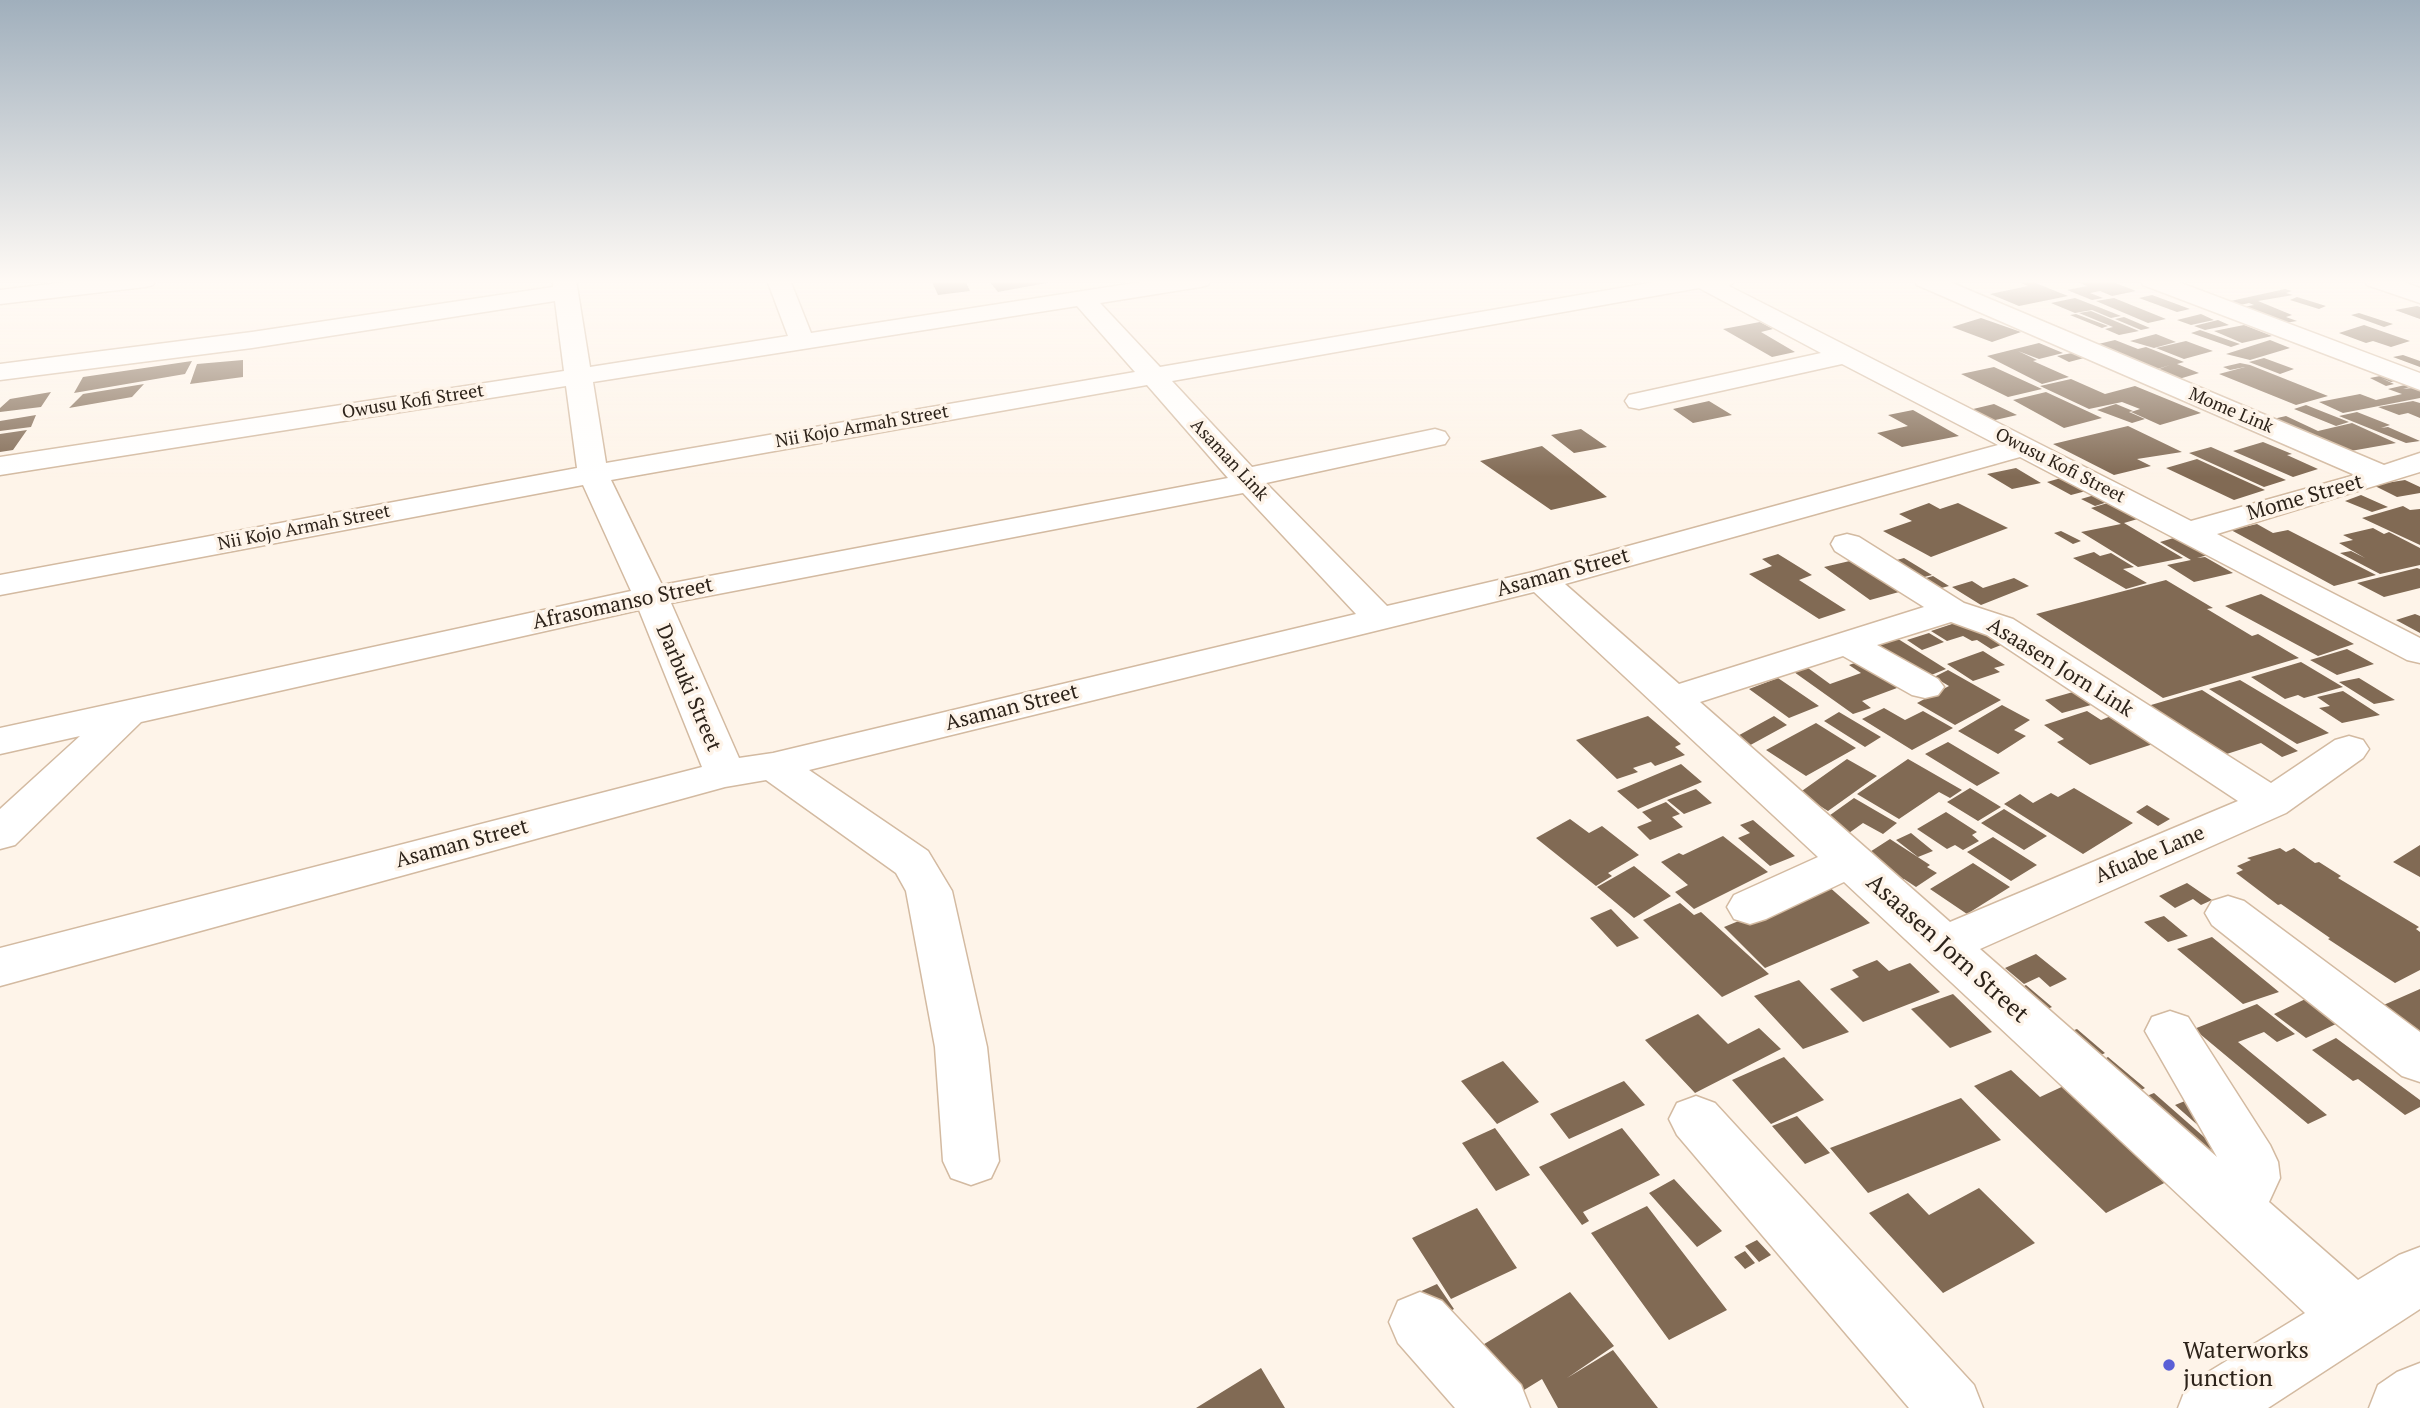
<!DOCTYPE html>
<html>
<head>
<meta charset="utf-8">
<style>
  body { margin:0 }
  canvas { display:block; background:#fef4e9 }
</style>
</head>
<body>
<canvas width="2420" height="1408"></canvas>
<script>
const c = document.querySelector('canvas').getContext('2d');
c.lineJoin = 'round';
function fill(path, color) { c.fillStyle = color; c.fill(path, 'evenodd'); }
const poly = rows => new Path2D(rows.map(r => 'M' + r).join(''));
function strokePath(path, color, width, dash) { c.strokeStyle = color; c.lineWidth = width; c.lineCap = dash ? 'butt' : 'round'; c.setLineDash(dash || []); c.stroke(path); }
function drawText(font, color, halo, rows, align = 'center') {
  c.font = font + ' "PT Serif",serif'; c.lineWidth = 7; c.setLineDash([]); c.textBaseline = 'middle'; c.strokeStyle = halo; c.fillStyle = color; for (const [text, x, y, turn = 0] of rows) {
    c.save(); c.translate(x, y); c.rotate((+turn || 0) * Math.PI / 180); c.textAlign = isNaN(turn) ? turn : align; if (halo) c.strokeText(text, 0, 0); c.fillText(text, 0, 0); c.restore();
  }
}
fill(poly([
  [931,280,965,280,970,291,938,295],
  [1062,280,998,292,989,281,994,280],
  [2014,280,2028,280,2068,296,2019,306,1990,294,2028,286],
  [2073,280,2108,280,2136,291,2112,296,2100,291,2090,293,2103,298,2092,300,2067,290,2087,286],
  [2285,289,2292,291,2286,293,2293,295,2258,301,2292,315,2286,317,2297,321,2285,323,2243,307,2254,305,2249,303,2236,306,2226,302],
  [2152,295,2190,309,2177,312,2139,298],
  [2297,297,2326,306,2319,309,2290,300],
  [2075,298,2101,308,2121,316,2111,318,2092,310,2075,313,2051,303],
  [2114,298,2166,319,2148,323,2096,301],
  [2417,306,2420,307,2420,319,2395,310],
  [2091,311,2139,331,2119,335,2105,329,2113,327,2079,313],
  [2359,313,2393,324,2384,327,2351,315],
  [2076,314,2108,326,2102,328,2070,315],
  [2201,314,2214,320,2191,325,2177,320],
  [2124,317,2150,328,2141,330,2115,319],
  [1981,318,2021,332,1992,342,1952,327],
  [2218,320,2229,325,2205,330,2194,326],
  [1760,322,1773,329,1761,332,1795,352,1772,357,1723,329],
  [2244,325,2272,336,2242,343,2214,331],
  [2364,325,2410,341,2391,347,2373,341,2366,343,2339,333],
  [2200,330,2240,344,2231,347,2191,333],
  [2156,334,2176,342,2154,348,2130,341],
  [2115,340,2138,349,2146,347,2184,362,2177,364,2199,373,2172,381,2150,372,2170,365,2151,371,2090,346],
  [2270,340,2290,348,2250,360,2226,354],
  [2186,341,2213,351,2184,359,2156,348],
  [2039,343,2063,353,2039,359,2018,351,2037,360,2033,361,2069,377,2042,384,1987,356],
  [2072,353,2084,358,2069,362,2057,356],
  [2403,355,2420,361,2420,367,2393,357],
  [2264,358,2294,369,2280,374,2249,362],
  [243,360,243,377,190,384,197,364],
  [192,361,185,374,74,393,83,377],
  [2240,363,2250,365,2328,396,2296,405,2219,374,2245,367,2230,370,2223,367],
  [1994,367,2042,389,2008,397,1961,374],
  [2385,375,2398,380,2391,382,2381,378,2394,384,2386,386,2370,378],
  [2071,379,2105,394,2135,386,2201,413,2160,425,2131,412,2140,409,2122,402,2089,409,2040,386],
  [144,384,132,397,69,408,83,394],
  [2405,385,2410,387,2403,389,2412,388,2420,391,2420,398,2343,413,2319,402,2360,394,2376,400,2402,394,2388,389],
  [51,392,41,407,0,412,0,408,10,399],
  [2046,392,2102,418,2064,428,2013,400],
  [1709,401,1732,415,1693,423,1673,409],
  [2413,401,2420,403,2420,418,2408,413,2399,415,2378,407],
  [1994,404,2017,415,1991,421,1969,410],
  [2116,404,2133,411,2129,412,2145,419,2132,423,2097,410],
  [2306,405,2349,422,2336,426,2294,409],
  [1913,410,1959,436,1902,447,1877,433,1908,426,1888,415],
  [2357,412,2390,425,2381,428,2388,427,2420,441,2406,443,2339,416],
  [36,415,31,427,0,431,0,421],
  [2286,416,2318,431,2352,423,2396,443,2345,452,2273,419],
  [2128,426,2182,452,2137,459,2151,466,2114,475,2053,444],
  [1581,429,1607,447,1574,453,1551,435],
  [27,430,13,450,0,452,0,434],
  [2263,442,2292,454,2287,455,2318,469,2293,477,2233,451],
  [1542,446,1607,497,1551,510,1480,461],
  [2211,447,2286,480,2264,487,2189,453],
  [2197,459,2265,490,2234,500,2166,468],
  [2016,468,2041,483,2012,489,1987,474],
  [2061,478,2086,491,2071,495,2047,482],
  [2405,480,2420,487,2420,493,2397,497,2373,485],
  [2098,494,2111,501,2095,506,2081,499],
  [2361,495,2388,507,2372,512,2345,501],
  [2111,502,2141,518,2124,523,2183,558,2138,567,2081,532,2121,524,2091,508],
  [1929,503,1940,509,1958,503,2008,528,1931,557,1883,531,1912,521,1899,514],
  [2403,506,2410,510,2420,509,2420,545,2362,518],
  [2257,524,2273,533,2288,530,2376,575,2334,586,2231,530],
  [2373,528,2384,534,2389,532,2420,548,2420,565,2380,574,2340,553,2351,551,2365,558,2339,543,2353,540,2343,535],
  [2061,531,2081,541,2073,544,2054,533],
  [2177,537,2208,555,2197,558,2205,557,2233,573,2194,582,2167,565,2191,560,2160,542],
  [2094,552,2100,556,2111,553,2134,567,2123,569,2147,583,2126,589,2073,558],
  [1778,554,1812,575,1799,580,1846,610,1819,619,1749,574,1772,566,1762,559],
  [1904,558,1932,575,1909,581,1882,564],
  [1854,560,1899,592,1870,600,1824,567],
  [2417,568,2420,569,2420,588,2384,597,2357,583],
  [1933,576,1949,586,1930,591,1915,581],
  [2014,578,2029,586,1981,605,1952,587,1972,581,1983,588],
  [2166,580,2213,608,2207,609,2252,636,2258,634,2299,658,2163,698,2036,614],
  [2261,594,2354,644,2318,656,2225,606],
  [2415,614,2420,616,2420,633,2396,620],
  [1967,619,2006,643,1991,649,1977,640,1972,641,1963,636,1947,641,1931,631],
  [1929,633,1944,642,1922,650,1907,640],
  [1895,637,1946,669,1924,678,1872,646],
  [2347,649,2374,664,2337,675,2310,660],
  [1983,651,2005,665,1994,668,2000,672,1973,681,1947,664],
  [1866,659,1905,685,1862,701,1871,708,1853,714,1794,672,1808,668,1830,684,1861,673,1849,665],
  [2301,662,2343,687,2304,698,2298,695,2285,699,2251,677],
  [1948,670,2001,700,1955,725,1917,703,1949,686,1934,677],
  [1778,678,1819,706,1789,718,1749,689],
  [2359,678,2395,700,2374,704,2339,682],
  [2240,680,2329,733,2297,744,2209,689],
  [2202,690,2298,751,2282,757,2261,743,2208,760,2134,710],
  [2343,691,2380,715,2342,723,2319,708,2330,706,2317,697],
  [2073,692,2091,705,2062,713,2045,700],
  [2002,705,2030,720,2014,730,2026,736,1998,754,1958,731],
  [1884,708,1905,720,1923,711,1953,728,1912,750,1862,719],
  [2087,711,2101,720,2111,716,2153,744,2090,765,2057,742,2064,739,2044,725],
  [1839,712,1881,737,1865,747,1824,721],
  [1648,716,1681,744,1675,747,1685,755,1655,766,1651,762,1633,768,1638,772,1617,779,1576,740],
  [1774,716,1787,725,1745,748,1732,739],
  [1816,723,1856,748,1806,776,1766,750],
  [1948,742,2000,773,1977,786,1925,754],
  [1847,759,1877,776,1828,811,1799,793],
  [1908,759,1962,790,1950,798,1939,792,1899,819,1857,794],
  [1681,764,1702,782,1638,809,1617,791],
  [1970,788,2001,807,1978,821,1947,802],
  [2074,788,2133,823,2083,854,2004,804,2020,794,2033,803,2051,793,2058,797],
  [1696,789,1712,803,1684,814,1667,800],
  [1854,798,1897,823,1883,834,1863,823,1849,833,1826,818],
  [1666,802,1680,814,1672,817,1683,827,1650,840,1637,827,1652,821,1642,812],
  [2147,805,2170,819,2158,826,2136,812],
  [2004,809,2047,836,2024,850,1981,823],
  [1946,812,1977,832,1972,835,1979,841,1963,850,1955,845,1947,849,1917,829],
  [1570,819,1589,833,1602,826,1639,855,1608,873,1612,876,1596,886,1536,838],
  [1753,820,1795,856,1770,866,1738,838,1750,833,1740,825],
  [1911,833,1933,851,1918,857,1896,840],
  [1723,836,1768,872,1694,909,1675,892,1688,885,1661,862,1679,853,1683,855],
  [1993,837,2037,865,2011,881,1967,852],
  [1890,839,1930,865,1927,867,1937,873,1916,887,1904,879,1899,882,1862,857],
  [2420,845,2420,877,2393,862],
  [2280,848,2286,852,2294,848,2315,863,2319,862,2341,876,2338,878,2419,927,2416,929,2420,932,2420,970,2395,983,2328,939,2330,938,2281,904,2278,905,2236,873,2243,870,2237,866,2251,860,2247,858],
  [1973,863,2010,887,1967,914,1930,889],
  [1634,866,1671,896,1634,918,1597,887],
  [2187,883,2212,900,2201,905,2193,899,2175,908,2159,896],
  [1827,885,1870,923,1765,968,1724,927],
  [1680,903,1694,915,1701,912,1769,974,1722,997,1643,920],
  [1611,909,1639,938,1617,947,1590,918],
  [2164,916,2188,936,2168,942,2144,922],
  [2212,937,2279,992,2243,1004,2177,949],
  [2036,954,2067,979,2050,987,2039,977,2024,984,2005,968],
  [1877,960,1889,971,1910,963,1940,992,1863,1022,1830,989,1859,977,1852,970],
  [1799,980,1849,1032,1803,1049,1754,996],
  [2026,985,2052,1007,2041,1012,2016,990],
  [2420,989,2420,1037,2379,1007],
  [2318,993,2351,1017,2306,1038,2274,1014],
  [1953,994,1992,1032,1950,1048,1911,1009],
  [2257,1004,2295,1034,2277,1042,2264,1032,2238,1042,2327,1115,2308,1124,2194,1029],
  [1698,1014,1728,1044,1759,1028,1781,1049,1695,1093,1645,1040],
  [2077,1029,2105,1053,2091,1060,2063,1034],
  [2336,1038,2420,1100,2420,1107,2405,1115,2358,1079,2353,1081,2312,1050],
  [1784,1057,1824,1100,1771,1124,1732,1080],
  [2108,1057,2145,1088,2132,1095,2095,1064],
  [1503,1061,1539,1102,1497,1124,1461,1081],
  [2011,1070,2040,1097,2068,1084,2172,1179,2106,1213,1974,1086],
  [1624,1081,1645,1105,1569,1139,1550,1114],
  [2154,1093,2228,1158,2211,1166,2137,1100],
  [1961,1098,2001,1140,1868,1193,1830,1148],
  [2190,1099,2210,1136,2175,1105],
  [1797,1116,1830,1153,1805,1164,1772,1126],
  [1495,1128,1530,1175,1496,1191,1462,1143],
  [1622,1128,1660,1175,1583,1212,1589,1221,1582,1225,1539,1167],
  [1674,1179,1722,1231,1697,1247,1649,1193],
  [1979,1188,2035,1243,1943,1293,1869,1213,1908,1193,1929,1215],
  [1647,1206,1727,1310,1669,1340,1591,1233],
  [1477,1208,1517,1268,1451,1299,1412,1238],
  [1757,1240,1771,1255,1759,1262,1745,1246],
  [1745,1251,1755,1263,1745,1269,1734,1257],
  [1437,1284,1454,1309,1433,1320,1417,1293],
  [1570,1292,1614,1346,1567,1378,1613,1350,1658,1408,1558,1408,1542,1379,1511,1398,1476,1349],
  [1261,1368,1285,1408,1196,1408]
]), '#816a54');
const minor = poly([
  [84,280,156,280,153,285,145,287,0,304,0,290,84,280],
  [553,280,576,280,590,367,788,336,767,280,790,280,811,333,1154,280,1211,280,1208,285,1200,287,1100,303,1160,367,1667,280,1736,280,1729,286,2191,521,2355,475,1917,285,1914,280,1945,280,2384,465,2420,453,2420,472,2217,534,2420,638,2420,663,2407,660,2020,457,1565,584,1679,684,1924,607,1835,551,1831,544,1835,537,1847,534,1859,537,1964,603,2013,619,2271,783,2335,740,2349,736,2363,740,2369,749,2363,758,2286,813,1980,949,2217,1157,2145,1031,2152,1017,2170,1011,2188,1017,2270,1145,2278,1162,2280,1178,2269,1202,2358,1280,2399,1255,2420,1247,2420,1309,2268,1408,2178,1408,2187,1385,2305,1313,1844,882,1766,919,1750,924,1734,919,1727,907,1734,895,1818,857,1534,592,809,770,928,851,952,891,987,1047,999,1161,991,1178,971,1185,951,1178,943,1161,935,1047,906,891,896,873,766,780,725,787,0,986,0,948,702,767,639,610,141,722,15,845,0,849,0,809,80,736,0,754,0,728,631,591,583,485,0,595,0,575,577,468,566,386,0,475,0,457,564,371,555,301,252,348,0,380,0,364,252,332,553,287,553,280],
  [1699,288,1821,353,1629,395,1625,401,1629,407,1639,409,1842,364,1998,445,1533,572,1387,606,1266,483,1445,444,1449,438,1445,432,1435,429,1252,467,1172,381,1699,288],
  [1077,306,1135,372,606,463,593,382,1077,306],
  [1147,385,1228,478,662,585,611,480,1147,385],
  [1243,493,1356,614,773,753,739,758,671,603,1243,493],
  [1951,622,1987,635,2238,801,1950,922,1700,702,1843,656,1912,695,1925,698,1938,695,1944,687,1938,679,1877,645,1951,622],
  [2140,280,2173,280,2420,373,2420,390,2143,285,2140,280],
  [2364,280,2398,280,2420,288,2420,303,2367,285,2364,280],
  [2228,896,2244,901,2420,1032,2420,1082,2402,1076,2212,925,2205,913,2212,901,2228,896],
  [1696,1096,1715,1103,1974,1385,1983,1408,1909,1408,1677,1135,1669,1119,1677,1103,1696,1096],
  [1420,1292,1442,1301,1521,1385,1530,1408,1455,1408,1398,1343,1389,1322,1398,1301,1420,1292]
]);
const highway = poly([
  [2420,1363,2420,1408,2369,1408,2378,1385,2397,1372,2420,1363]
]);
strokePath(minor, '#d3baa1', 3);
strokePath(highway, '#d3baa1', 3);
fill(minor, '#fff');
fill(highway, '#fff');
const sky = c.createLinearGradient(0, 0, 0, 477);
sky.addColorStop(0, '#a0afbc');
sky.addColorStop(0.59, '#fffaf5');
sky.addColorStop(1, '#fffaf500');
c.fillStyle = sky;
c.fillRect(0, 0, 2420, 477);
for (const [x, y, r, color] of [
  [2169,1365,7,"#5a5fd6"]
]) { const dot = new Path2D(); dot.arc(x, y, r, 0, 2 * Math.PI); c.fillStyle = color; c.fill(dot); strokePath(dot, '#fef4e9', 2.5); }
drawText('18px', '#2d231a', '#fef4e9', [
  ["Owusu Kofi Street",413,402,-9],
  ["Mome Link",2231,411,23],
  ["Nii Kojo Armah Street",862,427,-10],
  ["Asaman Link",1229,460,47],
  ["Owusu Kofi Street",2060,466,27],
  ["Nii Kojo Armah Street",304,528,-11]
]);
drawText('21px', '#2d231a', '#fef4e9', [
  ["Mome Street",2305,498,-16],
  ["Asaman Street",1563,573,-15],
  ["Afrasomanso Street",623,604,-12],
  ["Asaasen Jorn Link",2060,668,32],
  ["Darbuki Street",688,688,67],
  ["Asaman Street",1012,708,-14],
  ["Asaman Street",462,844,-15],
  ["Afuabe Lane",2150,855,-23]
]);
drawText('24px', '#2d231a', '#fef4e9', [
  ["Asaasen Jorn Street",1947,949,42]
]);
drawText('24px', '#2d231a', '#fef4e9', [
  ["Waterworks",2183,1351],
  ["junction",2183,1379]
], 'left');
</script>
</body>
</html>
